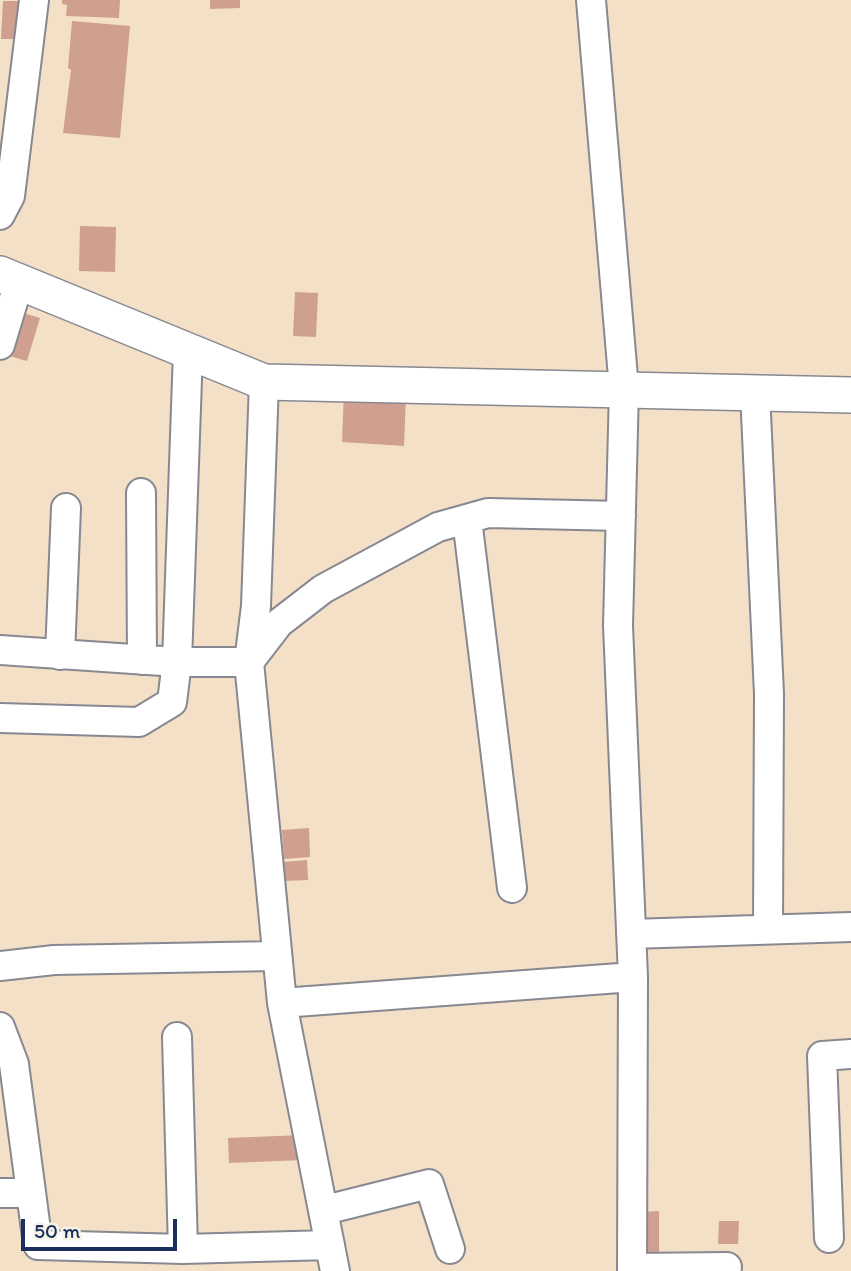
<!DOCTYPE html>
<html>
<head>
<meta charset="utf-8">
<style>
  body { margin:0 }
  #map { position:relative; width:851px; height:1271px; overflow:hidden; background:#f3e0c6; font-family:Itim,sans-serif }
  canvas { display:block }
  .scale { position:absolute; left:21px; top:1219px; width:156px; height:32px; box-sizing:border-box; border:4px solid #1b2f5e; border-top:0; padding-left:9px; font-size:21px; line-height:24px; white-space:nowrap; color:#1b2f5e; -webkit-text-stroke:5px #f7f3e8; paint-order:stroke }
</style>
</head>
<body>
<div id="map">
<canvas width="851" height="1271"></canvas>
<div class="scale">50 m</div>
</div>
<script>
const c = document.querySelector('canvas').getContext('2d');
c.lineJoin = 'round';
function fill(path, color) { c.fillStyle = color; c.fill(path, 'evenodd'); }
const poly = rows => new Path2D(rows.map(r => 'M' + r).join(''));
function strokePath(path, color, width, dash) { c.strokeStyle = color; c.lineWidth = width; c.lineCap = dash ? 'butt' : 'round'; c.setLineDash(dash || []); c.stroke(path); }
fill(poly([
  [62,0,120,0,119,18,66,16,67,5,62,4],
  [210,0,240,0,240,8,210,9],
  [3,1,22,1,21,39,1,39],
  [72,21,130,26,120,138,63,133,71,70,68,68],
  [80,226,116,227,115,272,79,271],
  [295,292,318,293,316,337,293,336],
  [20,312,40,318,27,361,6,355],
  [344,391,406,395,404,446,342,442],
  [309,828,310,857,284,859,282,830],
  [307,860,308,880,284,881,283,862],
  [303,1135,304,1160,229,1163,228,1138],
  [659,1211,659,1258,638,1258,637,1212],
  [719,1221,739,1221,738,1244,718,1244]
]), '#cf9f90');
const minor = poly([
  [591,0,624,389,618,626,633,977,632,1271],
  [0,215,10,196,34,0],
  [0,345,19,282],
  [264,382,256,606,249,662,282,1003,335,1271],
  [755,392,769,694,768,928],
  [141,493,142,660],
  [467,519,512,888],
  [0,650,177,662,188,351],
  [60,655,66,508],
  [0,718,139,722,172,702,177,662,249,662,279,623,323,589,438,527,488,513,621,516],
  [631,934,851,927],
  [0,966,54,960,276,956],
  [282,1003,633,977],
  [0,1027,14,1064,38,1245,183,1249,330,1245],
  [177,1037,183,1249],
  [0,1193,30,1193],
  [325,1210,429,1184,450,1249],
  [829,1238,822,1056,851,1054],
  [632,1268,727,1267]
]);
const major = poly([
  [0,274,264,382,851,395]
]);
strokePath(minor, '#878892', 32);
strokePath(major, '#878892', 38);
strokePath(minor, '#fff', 28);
strokePath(major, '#fff', 35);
</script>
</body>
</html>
